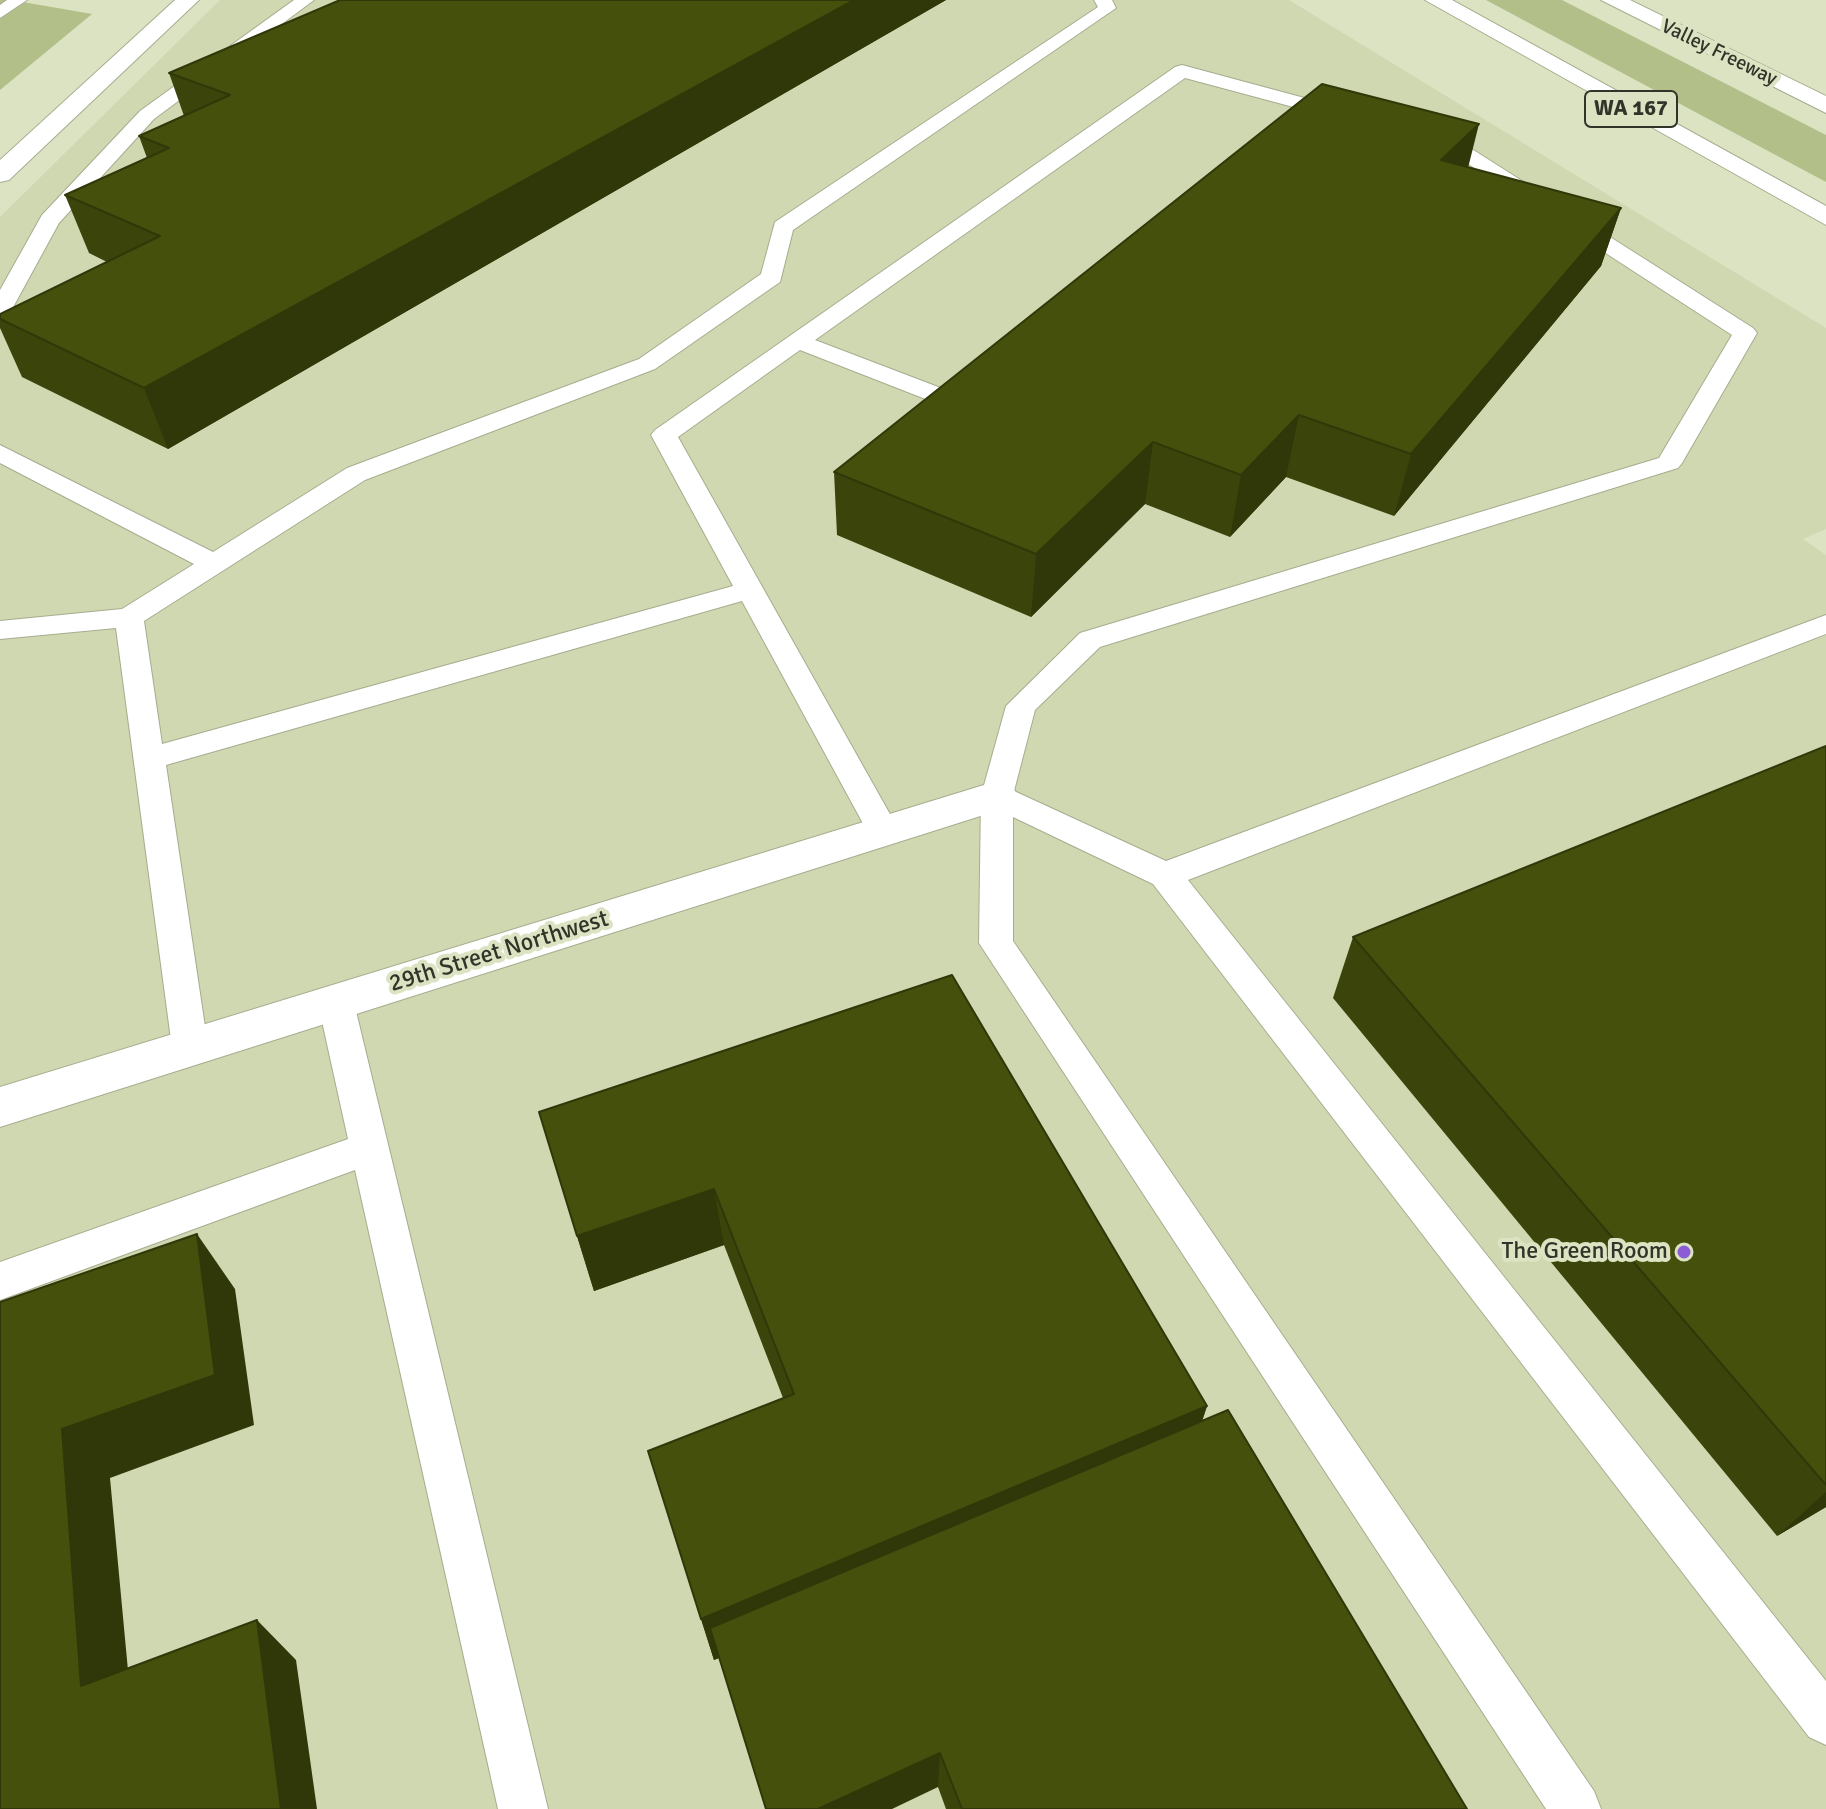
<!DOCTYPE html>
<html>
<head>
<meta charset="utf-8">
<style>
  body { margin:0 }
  canvas { display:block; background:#dbe3c3 }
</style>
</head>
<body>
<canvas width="1826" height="1809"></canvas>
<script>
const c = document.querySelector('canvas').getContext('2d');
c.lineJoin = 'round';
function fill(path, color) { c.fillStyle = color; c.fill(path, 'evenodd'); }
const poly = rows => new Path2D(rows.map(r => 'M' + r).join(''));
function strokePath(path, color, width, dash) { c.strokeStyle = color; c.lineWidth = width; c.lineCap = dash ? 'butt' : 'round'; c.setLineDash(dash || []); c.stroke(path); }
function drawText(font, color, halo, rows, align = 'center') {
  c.font = font + ' Signika,sans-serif'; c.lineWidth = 8; c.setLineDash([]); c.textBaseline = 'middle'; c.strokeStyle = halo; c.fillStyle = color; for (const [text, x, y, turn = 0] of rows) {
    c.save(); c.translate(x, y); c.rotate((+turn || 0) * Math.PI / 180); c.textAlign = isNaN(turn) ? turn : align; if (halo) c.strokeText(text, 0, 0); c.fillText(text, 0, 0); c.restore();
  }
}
fill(poly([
  [220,0,1289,0,1826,328,1826,529,1803,539,1826,555,1826,1809,0,1809,0,217]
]), '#cfd8b1');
fill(poly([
  [0,0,11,0,92,14,0,90],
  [1486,0,1562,0,1826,135,1826,182]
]), '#b2bf88');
const service = poly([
  [7,0,27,0,0,18,0,5,7,0],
  [294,0,314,0,154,119,59,223,11,311,0,318,0,290,42,215,140,111,294,0],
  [1094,0,1112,0,1116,8,793,230,780,282,655,369,365,480,144,621,162,744,733,586,651,435,655,430,1175,67,1182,65,1349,110,1352,114,1342,120,1185,78,815,340,946,390,949,395,946,400,928,400,800,350,678,437,900,832,896,840,884,844,872,840,742,601,166,765,208,1047,203,1058,190,1062,177,1058,172,1047,116,628,0,639,0,621,122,609,194,564,0,463,0,445,213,552,347,468,639,359,761,274,775,222,1098,7,1094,0],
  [1432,131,1453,137,1753,328,1757,333,1682,463,1678,468,1100,647,1035,710,1014,791,1166,861,1826,615,1826,634,1188,880,1826,1681,1826,1745,1809,1737,1153,884,1013,817,1013,941,1594,1791,1601,1809,1546,1809,979,943,981,796,1006,706,1080,633,1659,458,1732,335,1439,145,1425,141,1422,137,1425,133,1432,131],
  [336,989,349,993,354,1003,548,1809,498,1809,355,1170,0,1300,0,1262,348,1139,318,1003,323,993,336,989]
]);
const minor = poly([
  [997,781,1012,786,1018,796,1012,806,0,1127,0,1087,997,781]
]);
const secondary = poly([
  [175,0,199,0,9,180,0,182,0,160,175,0]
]);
const motorway = poly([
  [1425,0,1452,0,1826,206,1826,225,1425,0],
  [1601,0,1630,0,1826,96,1826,113,1601,0]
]);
strokePath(service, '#a5ad8e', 2);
strokePath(minor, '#a5ad8e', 2);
strokePath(secondary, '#a5ad8e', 2);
strokePath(motorway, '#a5ad8e', 2);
fill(service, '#fff');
fill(minor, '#fff');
fill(secondary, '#fff');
fill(motorway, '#fff');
fill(poly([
  [340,0,946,0,168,449,22,377,0,328,0,314,107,262,89,253,65,195,147,158,139,136,184,116,169,73],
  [1468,167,1621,208,1601,266,1394,516,1286,477,1230,537,1145,504,1031,617,837,535,834,472],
  [1826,746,1826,1507,1777,1536,1333,998,1353,937],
  [952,975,1207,1406,1202,1421,1467,1809,946,1809,938,1787,719,1658,714,1660,648,1451,783,1398,724,1245,594,1291,577,1236]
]), '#3b450b');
fill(poly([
  [854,0,946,0,168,449,144,388],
  [1479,124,1465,180,1441,160],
  [1621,208,1601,266,1394,516,1411,454],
  [1299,415,1286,477,1230,537,1241,475],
  [1153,442,1145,504,1031,617,1036,554],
  [714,1189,724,1245,594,1291,577,1236],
  [197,1234,235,1289,254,1425,110,1478,133,1724,81,1686,62,1429],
  [1207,1406,1191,1455,714,1660,701,1619],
  [1826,1492,1826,1507,1777,1536],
  [257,1620,296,1660,317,1809,281,1809],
  [940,1753,938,1787,892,1809,818,1809]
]), '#303809');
const building = poly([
  [340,0,854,0,144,388,0,319,0,314,160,236,65,195,169,148,139,136,230,95,169,73,340,0],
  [1322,84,1479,124,1441,160,1621,208,1411,454,1299,415,1241,475,1153,442,1036,554,834,472,1322,84],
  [1826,746,1826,1485,1353,937,1826,746],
  [952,975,1207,1406,701,1619,648,1451,794,1394,714,1189,577,1236,539,1112,952,975],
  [197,1234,215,1375,62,1429,81,1686,257,1620,281,1809,0,1809,0,1302,197,1234],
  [1228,1410,1467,1809,962,1809,940,1753,818,1809,766,1809,710,1628,1228,1410]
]);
fill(building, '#45500d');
strokePath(building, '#303809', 2);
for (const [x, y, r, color] of [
  [1684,1252,8,"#8b5cd5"]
]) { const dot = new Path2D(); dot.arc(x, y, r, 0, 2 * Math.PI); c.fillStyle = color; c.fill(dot); strokePath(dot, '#dbe3c3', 3); }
drawText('20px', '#313428', '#dbe3c3', [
  ["Valley Freeway",1719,53,26]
]);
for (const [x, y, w] of [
  [1631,109,92]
]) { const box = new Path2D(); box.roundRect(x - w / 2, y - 18, w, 36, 6); c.fillStyle = '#dbe3c3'; c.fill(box); strokePath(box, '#313428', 2); }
drawText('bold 22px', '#313428', null, [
  ["WA 167",1631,109]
]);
drawText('24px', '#313428', '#dbe3c3', [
  ["29th Street Northwest",499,952,-17]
]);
drawText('24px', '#313428', '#dbe3c3', [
  ["The Green Room",1668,1252]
], 'right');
</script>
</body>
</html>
